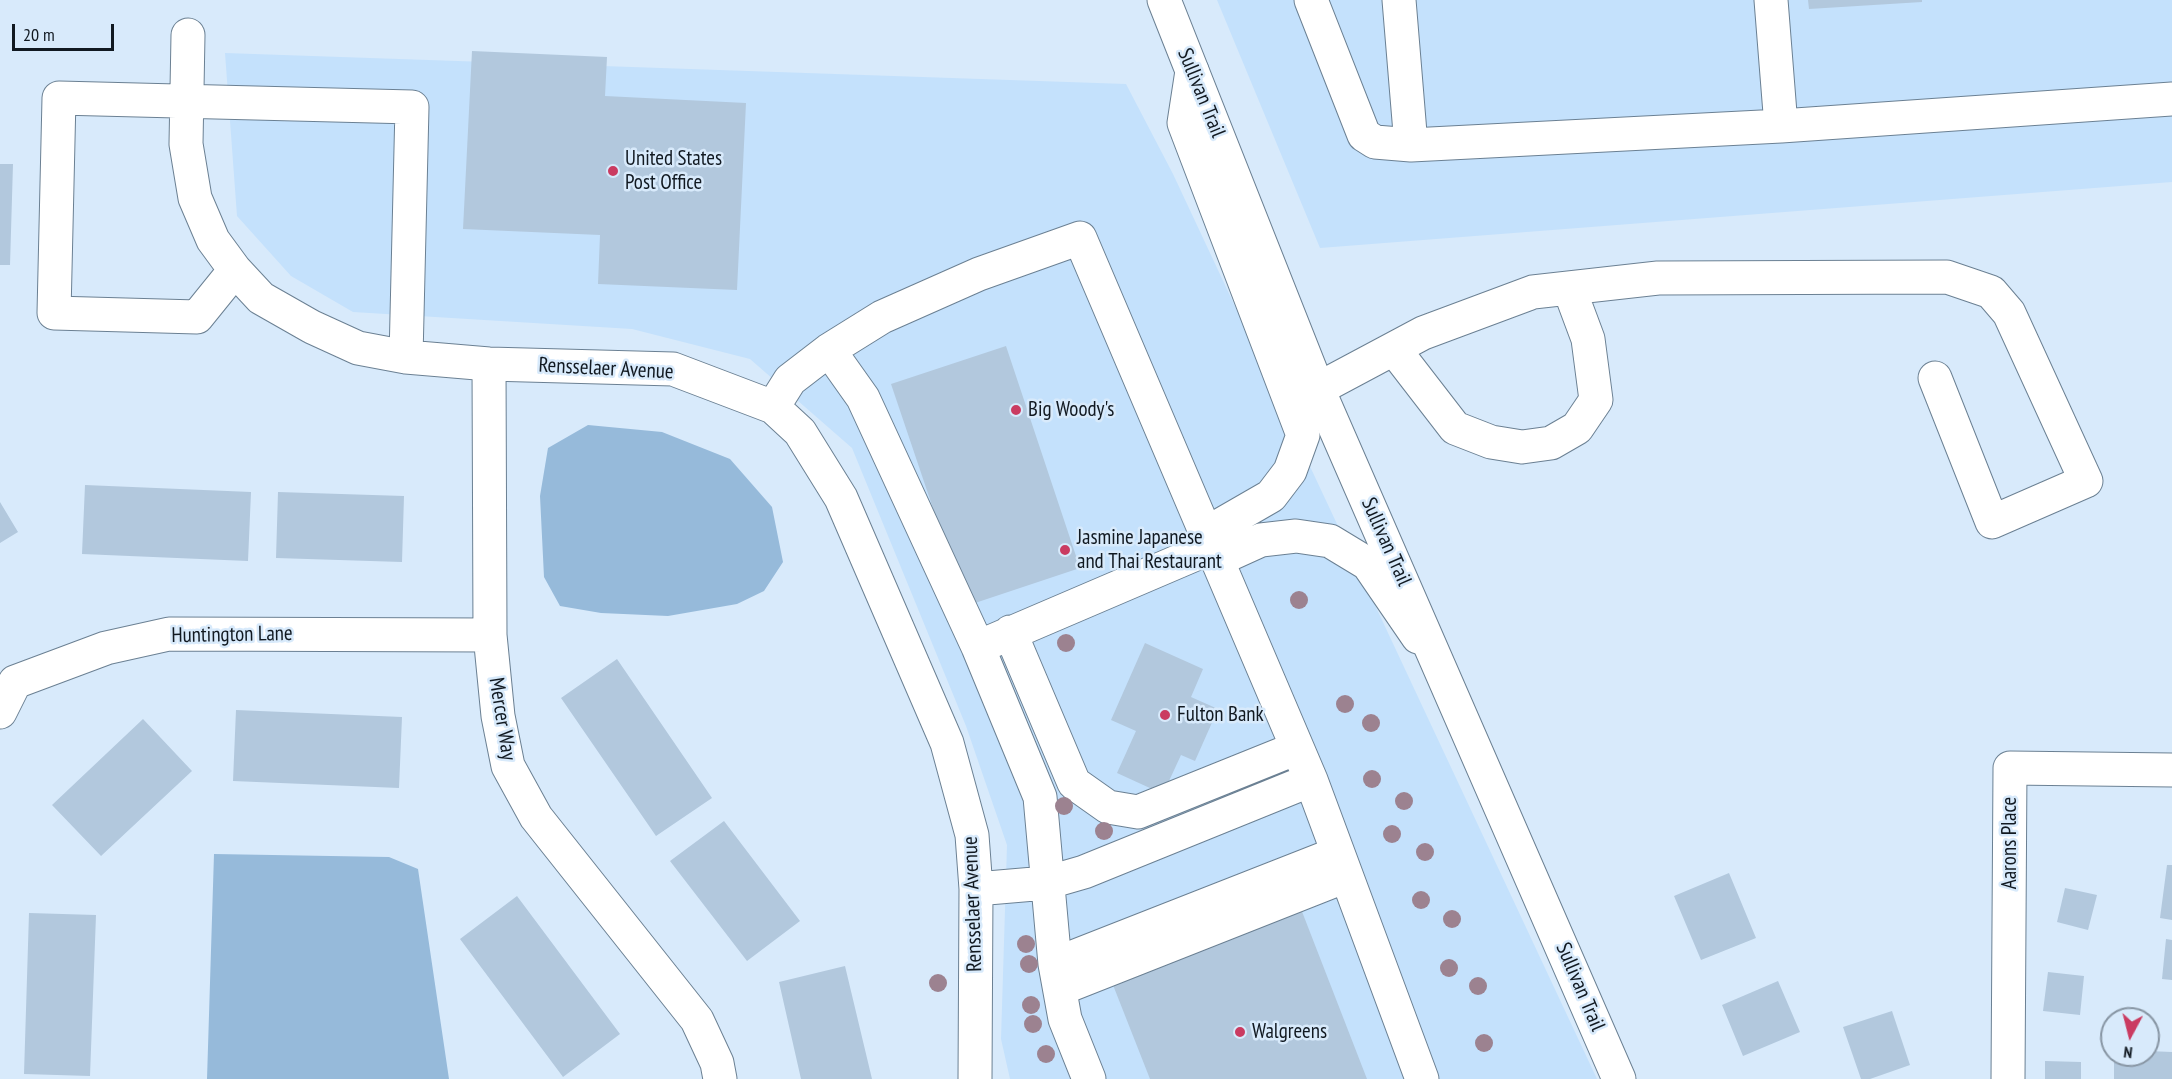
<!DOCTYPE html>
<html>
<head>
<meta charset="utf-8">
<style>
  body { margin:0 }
  #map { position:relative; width:2172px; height:1079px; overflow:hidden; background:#d8eafb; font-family:"PT Sans Narrow",sans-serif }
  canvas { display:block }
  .north { position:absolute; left:2100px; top:1007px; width:60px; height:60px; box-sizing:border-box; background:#d8eafb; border:2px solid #8896a4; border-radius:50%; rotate:187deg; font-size:16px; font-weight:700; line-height:24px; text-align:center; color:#111921 }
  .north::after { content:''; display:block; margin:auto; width:21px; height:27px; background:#ca3b61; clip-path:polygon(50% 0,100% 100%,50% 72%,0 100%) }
  .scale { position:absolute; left:12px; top:24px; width:102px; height:27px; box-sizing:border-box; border:3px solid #111921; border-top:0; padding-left:8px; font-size:18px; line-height:21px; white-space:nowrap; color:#111921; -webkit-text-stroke:4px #d8eafb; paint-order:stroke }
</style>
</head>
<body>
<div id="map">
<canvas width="2172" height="1079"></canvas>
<div class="north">N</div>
<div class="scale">20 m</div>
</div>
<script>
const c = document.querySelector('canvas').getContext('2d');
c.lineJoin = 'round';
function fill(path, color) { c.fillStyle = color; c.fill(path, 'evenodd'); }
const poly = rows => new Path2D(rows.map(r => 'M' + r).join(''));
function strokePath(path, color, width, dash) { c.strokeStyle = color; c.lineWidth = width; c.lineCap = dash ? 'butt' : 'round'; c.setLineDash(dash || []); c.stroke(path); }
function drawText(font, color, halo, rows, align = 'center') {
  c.font = font + ' "PT Sans Narrow",sans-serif'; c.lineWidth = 5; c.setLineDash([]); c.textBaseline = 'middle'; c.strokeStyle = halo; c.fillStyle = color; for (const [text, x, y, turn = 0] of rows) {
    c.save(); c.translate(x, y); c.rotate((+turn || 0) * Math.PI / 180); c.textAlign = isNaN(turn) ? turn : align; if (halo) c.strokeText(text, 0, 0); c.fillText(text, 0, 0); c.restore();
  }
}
fill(poly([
  [1217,0,2172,0,2172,182,1320,248],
  [225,53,1126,84,1173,174,1597,1079,1010,1079,1001,1039,1007,845,966,726,852,448,750,359,632,329,353,312,291,276,237,216]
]), '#c4e1fc');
fill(poly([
  [588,425,662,432,730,459,772,507,783,562,764,591,737,604,668,616,601,613,560,606,544,577,540,496,548,448],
  [214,854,389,857,418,869,449,1079,207,1079]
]), '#96bada');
fill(poly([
  [1808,0,1922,0,1922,2,1809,9],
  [472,51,607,57,605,96,746,103,737,290,598,284,600,235,463,229],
  [0,164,13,164,10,265,0,265],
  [1006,346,1080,568,966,606,891,384],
  [85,485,251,492,248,561,82,554],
  [278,492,404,496,402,562,276,558],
  [0,502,18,532,0,543],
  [1145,643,1203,669,1191,697,1218,709,1195,761,1181,755,1163,794,1117,773,1136,731,1111,720],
  [617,659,712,798,656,836,561,698],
  [236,710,402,717,399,788,233,781],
  [143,719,192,771,101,856,52,805],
  [724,821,800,921,747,961,670,861],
  [2167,865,2172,865,2172,920,2160,918],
  [1729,873,1756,938,1701,960,1674,896],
  [2065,888,2097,895,2088,930,2057,922],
  [517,896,620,1034,563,1077,460,939],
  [1301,909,1367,1079,1150,1079,1113,985],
  [29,913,96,915,90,1076,24,1074],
  [2166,939,2172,940,2172,980,2162,979],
  [845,966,872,1079,801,1079,779,982],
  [2048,972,2084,976,2080,1015,2043,1011],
  [1778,981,1800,1032,1743,1056,1722,1005],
  [1892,1011,1910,1065,1870,1079,1861,1079,1843,1027],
  [2148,1051,2172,1052,2172,1079,2114,1079,2114,1055,2148,1055],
  [2045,1061,2081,1062,2081,1079,2045,1079]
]), '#b2c8dd');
const minor = poly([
  [1311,0,1364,135,1375,142,1411,145],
  [1399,0,1411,145,1781,126,1771,0],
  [188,35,186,144,195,198,213,240,235,270,261,298,312,327,358,348,406,357,489,364,673,369,773,407,800,432,841,498,947,743,972,835,976,889,975,1079],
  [1192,71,1184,123,1303,435,1290,471,1271,496,1205,534],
  [1781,126,2172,99],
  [235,270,197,317,54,313,59,98,412,107,406,357],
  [1394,349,1455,428,1491,442,1522,447,1551,443,1577,428,1596,400,1588,339,1569,288],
  [829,350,863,398,978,647,1040,797,1055,964,1065,1019,1089,1079],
  [489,364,490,635,498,716,508,766,536,817,697,1020,717,1063,720,1079],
  [1318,389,1423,333,1533,292,1658,278,1947,277,1991,292,2009,313,2086,481,1992,522,1935,378],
  [773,407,790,380,829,350,882,317,979,274,1080,238,1311,780,1422,1079],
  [1217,560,1261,540,1296,536,1330,541,1368,564,1418,637],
  [1010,632,1074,783,1108,807,1138,812,1297,748],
  [990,642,1212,547],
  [0,712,15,682,106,648,169,634,490,635],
  [976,889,1046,883,1084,872,1311,780],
  [1055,964,1338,853],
  [1060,989,1346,876],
  [2008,1079,2010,768,2172,770]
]);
const major = poly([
  [1164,0,1318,389,1619,1079]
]);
strokePath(minor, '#6b8093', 35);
strokePath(major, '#6b8093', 35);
strokePath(minor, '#fff', 33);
strokePath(major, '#fff', 33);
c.fillStyle = '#9c8290';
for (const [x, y] of [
  [1299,600],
  [1066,643],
  [1345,704],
  [1371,723],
  [1372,779],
  [1404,801],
  [1064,806],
  [1104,831],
  [1392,834],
  [1425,852],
  [1421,900],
  [1452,919],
  [1026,944],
  [1029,964],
  [1449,968],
  [938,983],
  [1478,986],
  [1031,1005],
  [1033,1024],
  [1484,1043],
  [1046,1054]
]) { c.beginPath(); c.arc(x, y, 9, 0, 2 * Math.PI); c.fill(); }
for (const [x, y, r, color] of [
  [613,171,6,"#ca3b61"],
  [1016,410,6,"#ca3b61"],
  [1065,550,6,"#ca3b61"],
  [1165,715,6,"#ca3b61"],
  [1240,1032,6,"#ca3b61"]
]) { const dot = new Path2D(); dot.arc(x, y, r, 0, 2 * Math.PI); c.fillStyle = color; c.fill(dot); strokePath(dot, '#d8eafb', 2); }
drawText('21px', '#111921', '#d8eafb', [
  ["Sullivan Trail",1201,93,68],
  ["Rensselaer Avenue",606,369,3],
  ["Sullivan Trail",1386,542,66],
  ["Huntington Lane",232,635,-1],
  ["Mercer Way",502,719,81],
  ["Aarons Place",2010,843,-90],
  ["Rensselaer Avenue",973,904,-92],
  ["Sullivan Trail",1580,987,67]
]);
drawText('21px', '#111921', '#d8eafb', [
  ["United States",625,159],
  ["Post Office",625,183],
  ["Big Woody's",1028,410],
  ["Jasmine Japanese",1077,538],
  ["and Thai Restaurant",1077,562],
  ["Fulton Bank",1177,715],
  ["Walgreens",1252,1032]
], 'left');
</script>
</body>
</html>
